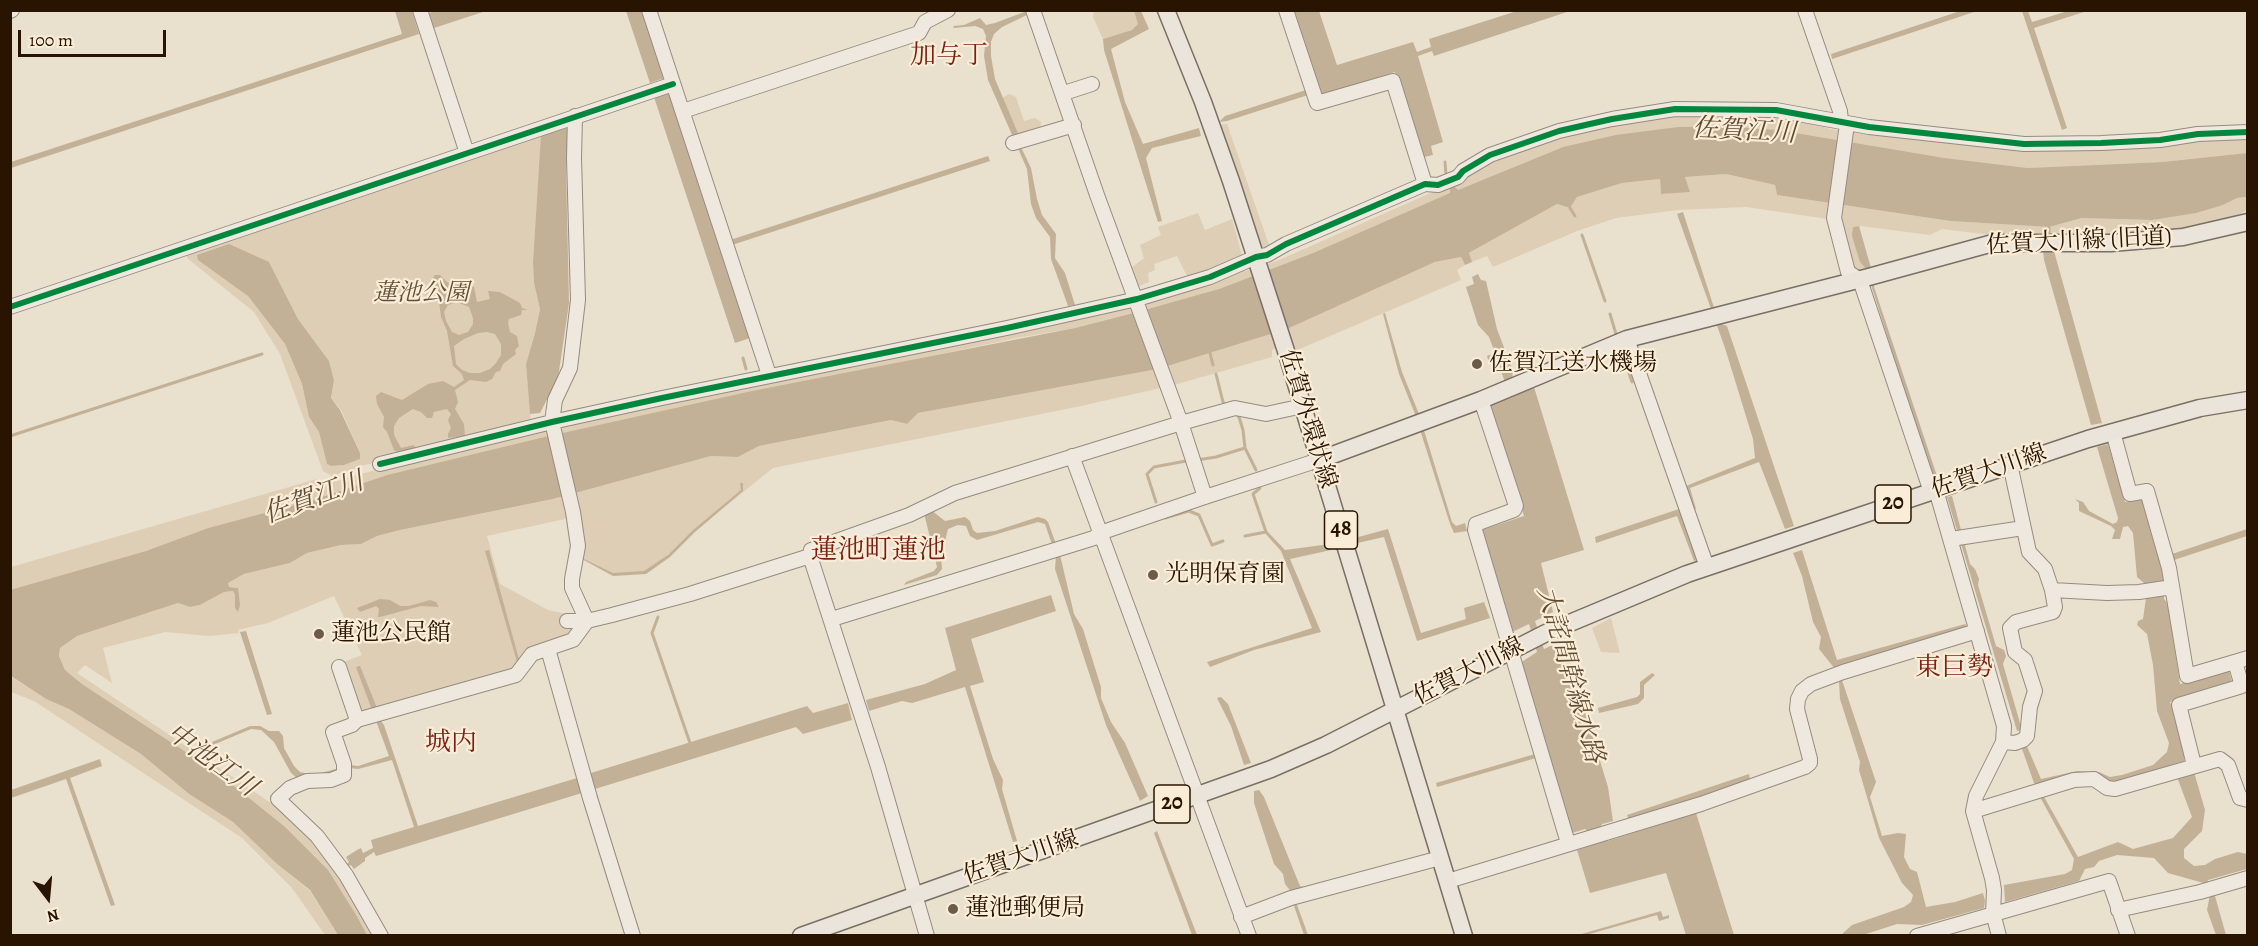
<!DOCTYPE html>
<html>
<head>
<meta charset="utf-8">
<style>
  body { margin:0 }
  #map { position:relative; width:2258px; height:946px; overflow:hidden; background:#eae0ce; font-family:Alegreya,serif }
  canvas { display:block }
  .frame { position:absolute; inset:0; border:12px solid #281400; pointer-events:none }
  .north { position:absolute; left:18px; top:868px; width:60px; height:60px; -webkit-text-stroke:4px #faedd7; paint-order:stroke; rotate:164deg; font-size:16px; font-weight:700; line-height:24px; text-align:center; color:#281400 }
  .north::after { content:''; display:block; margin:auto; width:21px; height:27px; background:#281400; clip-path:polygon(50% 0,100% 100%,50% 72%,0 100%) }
  .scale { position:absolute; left:18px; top:30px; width:148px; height:27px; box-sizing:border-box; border:3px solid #281400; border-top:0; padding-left:8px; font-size:18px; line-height:21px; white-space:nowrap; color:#281400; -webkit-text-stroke:4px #faedd7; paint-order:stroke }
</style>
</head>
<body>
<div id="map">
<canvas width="2258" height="946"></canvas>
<div class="frame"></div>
<div class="north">N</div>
<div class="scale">100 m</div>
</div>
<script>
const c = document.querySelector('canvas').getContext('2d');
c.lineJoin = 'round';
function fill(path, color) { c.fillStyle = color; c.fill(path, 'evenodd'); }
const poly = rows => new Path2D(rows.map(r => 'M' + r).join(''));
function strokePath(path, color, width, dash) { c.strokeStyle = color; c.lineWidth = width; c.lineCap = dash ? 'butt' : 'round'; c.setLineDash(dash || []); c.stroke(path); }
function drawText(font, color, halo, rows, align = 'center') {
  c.font = font + ' Alegreya,"Noto Serif JP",serif'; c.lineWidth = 4.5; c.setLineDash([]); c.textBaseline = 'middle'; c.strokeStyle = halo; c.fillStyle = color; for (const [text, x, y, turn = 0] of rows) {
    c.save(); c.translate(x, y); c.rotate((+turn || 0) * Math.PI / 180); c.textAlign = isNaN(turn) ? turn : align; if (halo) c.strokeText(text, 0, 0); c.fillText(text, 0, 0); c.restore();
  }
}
fill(poly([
  [1094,11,1134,11,1139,24,1132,30,1103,39,1093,17],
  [1009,94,1016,97,1024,121,1035,118,1041,122,1040,131,1023,135,1018,133,1002,98],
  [1675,112,1791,117,1830,129,1870,135,1894,133,2099,149,2247,137,2247,153,2162,162,2028,168,1945,158,1778,130,1724,126,1678,127,1563,147,1458,190,1450,187,1451,193,1313,253,1219,289,1192,297,1075,328,1017,338,540,438,387,475,313,500,208,528,146,551,11,590,11,567,317,479,326,484,421,457,770,378,774,367,830,356,833,365,901,343,1046,311,1064,320,1143,302,1277,261,1462,179,1491,158,1558,134],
  [1227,124,1269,245,1260,253,1218,125],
  [541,134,533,262,534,283,540,309,535,333,526,364,531,424,365,465,332,476,323,471,280,354,254,312,187,258,188,253],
  [269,262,298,319,329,361,334,380,331,398,341,410,360,453,360,459,344,465,331,466,327,464,319,432,309,417,302,384,285,344,248,296],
  [1726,174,1775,185,1777,195,1950,221,2049,227,2082,218,2152,220,2223,205,2237,198,2247,197,2247,210,2230,220,2185,232,2113,238,2008,237,1942,229,1930,235,1861,226,1853,227,1860,262,1866,269,1851,272,1828,219,1746,207,1678,210,1616,218,1577,231,1493,267,1487,256,1472,262,1468,254,1557,204,1570,208,1577,197,1622,183,1660,179,1661,194,1689,191,1685,177],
  [1198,213,1205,230,1232,219,1243,259,1189,280,1177,256,1154,264,1155,270,1148,273,1149,282,1137,287,1130,269,1144,258,1140,245,1161,235,1158,227],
  [1461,257,1465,265,1457,270,1461,280,1295,351,1292,343,1272,350,1272,357,1174,385,1081,406,773,468,690,535,669,556,646,572,613,575,579,556,579,516,487,536,500,584,548,610,571,615,575,628,570,638,515,672,361,716,343,662,362,655,334,596,268,623,238,630,239,633,209,636,165,632,103,648,112,683,85,665,77,673,271,803,312,839,342,878,376,935,367,935,358,918,284,826,218,773,82,684,65,670,59,656,60,648,77,636,178,603,190,607,200,605,224,592,233,591,235,595,235,608,238,588,229,587,228,583,244,574,290,563,307,553,341,545,361,544,377,536,400,530,553,499,711,456,738,457,759,446,891,420,907,424,918,413,1158,369,1287,329,1435,262],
  [1611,618,1620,653,1601,652,1592,628],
  [10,676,46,699,69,709,141,754,189,794,233,822,277,864,310,891,338,935,325,935,292,888,242,838,34,701,11,692]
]), '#deceb5');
fill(poly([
  [438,10,486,10,486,11,434,28,429,13],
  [395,11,412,11,419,34,11,168,11,162,402,34],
  [626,11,642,11,664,78,650,83],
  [1027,11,1029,14,1002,27,994,34,991,42,991,56,995,79,1018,133,1020,145,1031,168,1037,199,1042,215,1056,234,1055,258,1065,273,1075,305,1068,306,1051,259,1050,237,1036,218,1031,204,1027,169,988,80,984,56,986,36,983,29,975,26,954,28,953,26,964,25,980,18,986,25,995,23],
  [1134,11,1141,11,1149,29,1111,49,1125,102,1143,144,1199,128,1201,136,1152,148,1146,158,1162,221,1158,222,1104,50,1103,39,1132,30,1138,24],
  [1291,11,1319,11,1337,65,1413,42,1417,52,1431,47,1429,39,1517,11,1570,11,1434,56,1432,51,1418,56,1443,142,1431,146,1433,155,1420,158,1395,72,1323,95,1319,92],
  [1960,11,1977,11,1832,59,1831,54],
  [2022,11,2028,11,2032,22,2068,11,2087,11,2034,28,2067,128,2062,130],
  [1306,90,1308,95,1227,121,1219,122,1225,116],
  [670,92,750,338,735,343,654,97],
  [560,126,568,129,566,168,569,303,558,378,540,413,530,414,526,364,535,333,540,309,534,283,533,262,541,134],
  [1724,126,1778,130,1945,158,2028,168,2162,162,2247,153,2247,197,2237,198,2223,205,2196,213,2152,220,2082,218,2049,227,1950,221,1777,195,1775,185,1726,174,1685,177,1690,192,1661,194,1660,179,1622,183,1577,197,1570,208,1557,204,1469,253,1472,262,1465,265,1461,257,1435,262,1287,329,1158,369,918,413,907,424,891,420,759,446,738,457,711,456,553,499,400,530,377,536,361,544,341,545,307,553,290,563,244,574,228,583,229,587,238,588,240,605,238,612,235,608,235,595,233,591,224,592,200,605,190,607,178,603,77,636,60,648,59,656,65,670,82,684,218,773,284,826,328,870,358,918,367,935,338,935,310,890,277,864,233,822,189,794,141,754,69,709,46,699,11,676,10,590,146,551,208,528,313,500,387,475,540,438,752,391,1075,328,1137,312,1219,289,1313,253,1450,193,1450,187,1454,186,1458,190,1563,147,1616,135,1678,127],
  [988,156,990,161,732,245,730,240],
  [1683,212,1719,323,1727,326,1794,526,1785,529,1759,462,1690,488,1696,509,1693,510,1686,486,1755,458,1753,439,1725,348,1677,214],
  [1859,226,1875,282,1874,287,1937,476,1932,478,1866,269,1860,262,1852,236,1853,227],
  [229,244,269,262,298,319,329,361,334,380,331,398,340,410,360,453,360,459,344,465,331,466,327,464,319,432,309,417,302,384,285,344,248,296,198,260,197,255],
  [2043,251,2054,251,2102,423,2091,425,2044,260],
  [1478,274,1481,280,1486,281,1497,329,1513,371,1512,379,1519,392,1534,387,1584,550,1541,563,1553,612,1535,621,1544,649,1563,640,1608,787,1613,821,1602,824,1600,829,1603,838,1608,841,1696,813,1734,935,1686,935,1666,873,1590,893,1577,850,1590,846,1593,841,1591,833,1585,829,1572,833,1520,663,1537,652,1529,624,1510,633,1479,531,1524,516,1489,405,1510,396,1497,360,1489,363,1487,356,1495,353,1489,337,1478,325,1466,287,1474,284,1472,277],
  [435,275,440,275,447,282,456,284,464,283,474,287,477,302,490,299,488,291,500,292,520,303,522,308,528,310,522,310,521,315,509,319,508,323,510,332,517,336,519,346,515,350,516,354,503,364,500,371,496,372,492,379,486,382,470,380,455,390,458,402,455,409,464,424,465,436,448,438,448,434,451,428,448,420,451,414,447,409,434,412,432,418,427,418,421,412,413,409,399,418,394,426,394,435,401,448,414,445,415,448,409,452,398,453,394,450,387,432,383,427,384,417,377,404,376,396,381,392,402,400,428,384,443,381,454,387,464,380,462,374,453,366,447,331,441,317,437,286,432,279],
  [457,302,469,307,473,318,473,324,468,332,459,335,452,332,446,321,444,312,448,305],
  [487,332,495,334,501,344,501,355,496,363,490,369,480,373,470,373,462,370,456,364,454,346,464,339,478,333],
  [1385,313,1402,372,1419,414,1452,522,1456,526,1465,523,1467,531,1454,533,1450,524,1415,414,1399,374,1383,314],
  [2108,444,2125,502,2142,498,2164,574,2164,599,2168,604,2180,684,2229,671,2232,682,2170,702,2184,746,2184,761,2112,783,2097,774,2040,787,2034,783,2021,746,2026,744,2041,779,2077,771,2099,772,2110,777,2122,775,2153,765,2167,752,2169,743,2157,711,2153,665,2147,634,2137,625,2138,621,2143,619,2146,598,2144,583,2137,577,2133,533,2128,526,2123,527,2120,539,2112,539,2115,530,2111,526,2079,511,2079,503,2075,499,2083,502,2089,511,2113,524,2117,522,2118,518,2097,447],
  [740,483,743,483,743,491,695,532,670,557,646,574,613,576,580,558,580,557,613,573,644,571,668,555,692,531,741,490],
  [1952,496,1970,564,1975,569,1979,579,1978,585,1996,646,2004,650,2006,656,2003,664,2022,730,2017,731,1947,497],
  [1679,509,1697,560,1694,561,1677,516,1596,543,1595,537],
  [931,510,945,521,965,517,970,521,973,530,977,533,995,531,1038,517,1045,519,1048,522,1060,555,1074,614,1083,629,1101,687,1101,698,1111,722,1125,743,1148,796,1140,801,1106,725,1055,569,1056,556,1045,524,1038,522,977,540,970,536,966,526,958,525,948,529,941,557,942,569,937,575,904,585,906,582,934,571,937,567,924,513],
  [1388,529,1421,633,1466,619,1464,608,1484,602,1490,618,1417,641,1384,537,1353,544,1351,539],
  [2247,529,2247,536,2174,560,2172,554],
  [1267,531,1285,550,1330,544,1331,550,1290,559,1321,632,1254,650,1210,667,1207,662,1312,628,1281,551,1264,532],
  [489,550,520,663,514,671,380,720,384,725,418,826,577,778,580,784,592,780,591,773,807,706,813,713,848,703,852,720,803,734,796,727,595,789,594,784,581,787,582,793,376,856,374,852,365,858,365,861,354,869,351,865,348,866,347,864,349,862,346,857,357,850,361,848,363,853,373,848,371,840,414,827,392,760,358,769,349,768,351,765,358,766,389,756,356,667,360,666,377,708,513,669,517,662,485,551],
  [1802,550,1837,660,1965,624,1967,627,1835,669,1819,649,1821,637,1813,622,1802,576,1793,553],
  [1051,595,1056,611,971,639,984,682,970,686,993,759,1003,780,1002,789,1017,841,1013,842,965,687,912,703,902,701,869,711,866,700,925,684,956,670,945,628],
  [380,599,390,600,400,606,409,606,430,600,436,602,439,607,421,606,380,617,378,617,379,609,376,606,360,612,357,608],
  [246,631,272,714,267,715,240,632],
  [1652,673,1655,675,1644,685,1644,698,1638,704,1599,713,1598,708,1637,697,1640,694,1640,682],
  [1842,680,1876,782,1870,797,1882,836,1898,833,1906,834,1904,857,1910,869,1917,872,1926,907,1955,902,1983,893,1985,901,1984,908,1922,925,1897,924,1863,935,1841,935,1852,925,1904,907,1911,902,1913,895,1902,883,1879,838,1859,770,1860,762,1840,699,1839,681],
  [1221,697,1228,704,1251,763,1244,765,1231,726,1217,698],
  [250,726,260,726,269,731,279,731,283,736,284,748,294,766,300,772,313,775,336,769,337,771,314,777,297,778,291,773,274,742,261,730,251,729,213,745,212,742],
  [1535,754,1536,758,1437,787,1436,783],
  [100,759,102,766,70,778,115,905,111,906,66,779,11,798,11,790],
  [2194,772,2205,810,2202,831,2184,849,2184,858,2194,866,2205,865,2215,859,2238,852,2247,854,2247,869,2208,880,2207,884,2168,873,2154,858,2117,855,2099,861,2094,867,2085,869,2079,881,2005,902,2004,885,2065,874,2072,870,2074,859,2040,797,2043,795,2078,857,2118,842,2133,849,2173,838,2192,817,2177,777],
  [1749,774,1750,780,1676,805,1629,821,1627,815],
  [1259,790,1264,797,1300,886,1311,889,1296,902,1308,935,1304,935,1293,903,1293,894,1285,884,1283,874,1274,864,1254,803,1254,791],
  [1157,831,1197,935,1192,935,1154,833],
  [2210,894,2215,896,2226,935,2216,935,2207,910],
  [1661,911,1663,917,1669,915,1669,918,1659,921,1657,915,1586,935,1578,935]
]), '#c2b197');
strokePath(poly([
  [1445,162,1446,175],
  [1570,208,1575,216],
  [2049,232,2049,227],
  [1582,235,1605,301],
  [1610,314,1616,334],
  [1621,349,1632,382],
  [1210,353,1213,365],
  [743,358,746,369],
  [1216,374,1223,402,1226,405],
  [1236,414,1239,417,1243,430,1245,448,1256,470],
  [10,436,262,354],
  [1197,460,1216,457,1245,448],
  [1156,502,1147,474,1154,467,1186,461],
  [1165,518,1189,511,1199,515,1212,545,1223,541],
  [1245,536,1266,532,1253,494,1260,488],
  [658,617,652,633,690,743]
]), '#c2b197', 3);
const minor = poly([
  [420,10,467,153],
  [649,10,769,375],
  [1033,10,1097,195,1181,423,1205,497],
  [1286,10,1317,103,1393,81,1425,184],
  [1805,10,1840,111,1841,121],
  [10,11,12,10],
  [1064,93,1092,84],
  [683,111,919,33,925,22,948,10],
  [575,116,574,158,578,300,570,368,555,400,552,422,573,512,578,546,572,579,572,588,587,621],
  [1847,124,1834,218,1848,272,1860,280,1931,492],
  [1013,143,1074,125],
  [10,307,673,84],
  [1627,339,1707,567],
  [1481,400,1516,506,1514,510,1476,524,1475,530,1568,843],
  [2113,432,2130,494,2147,491,2169,568,2187,676,2248,658],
  [1072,456,1249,936],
  [380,464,552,422,662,398,1007,328,1137,299,1210,277,1256,257,1267,255,1286,244,1425,184,1438,185,1458,177,1463,171,1490,155,1559,131,1612,119,1675,109,1776,110,1869,127,2024,144,2101,143,2160,140,2198,134,2248,132],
  [2010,464,2029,552,2045,569,2052,590,2107,593,2139,592,2172,587],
  [1936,490,2004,726,2003,742,1976,796,1973,811,1992,878,1994,890,1993,913,1999,936],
  [1951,539,2023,528],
  [810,556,878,767,927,936],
  [832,619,1094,538,1100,533,1205,497,1319,460],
  [567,621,587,621,612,615,690,594,810,556,811,550,909,515,955,493,1181,423,1235,408,1266,414,1303,406],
  [548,649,590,798,633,936],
  [339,667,357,720,516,675,532,654,573,640,587,621],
  [357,720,352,725,333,732,344,764,344,775,331,780,307,781,290,788,278,799,317,836,346,875,381,936],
  [2003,742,2015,743,2023,740,2027,736,2030,707,2035,691,2025,660,2015,652,2010,628,2016,622,2053,612,2055,607,2052,590],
  [2194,765,2179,705,2242,686,2235,662],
  [1973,811,2074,780,2094,779,2107,788,2115,789,2220,759,2228,765,2240,798,2248,800],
  [1448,881,1701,804,1805,767,1810,763,1810,759,1797,709,1798,699,1802,691,1811,684,1843,672,1977,631],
  [2118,910,2200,892,2248,878],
  [1241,917,1291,898,1440,858],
  [1917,936,2109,881,2128,936]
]);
const major = poly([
  [1166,10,1203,102,1231,181,1286,351,1464,936],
  [1319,460,1481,400,1627,339,1865,278,1993,243,2111,243,2183,237,2248,222],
  [801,936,1271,769,1326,745,1546,633,1687,574,2088,439,2200,408,2248,400]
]);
strokePath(minor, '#948c7f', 16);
strokePath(major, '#787064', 19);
strokePath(minor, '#eee8df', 14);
strokePath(major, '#ebe4da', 16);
strokePath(poly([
  [10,307,673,84],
  [380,464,552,422,662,398,1007,328,1137,299,1210,277,1256,257,1267,255,1286,244,1425,184,1438,185,1458,177,1463,171,1490,155,1559,131,1612,119,1675,109,1776,110,1869,127,2024,144,2101,143,2160,140,2198,134,2248,132]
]), '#00873e', 6);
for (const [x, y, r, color] of [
  [1477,364,6,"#6c5b48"],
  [1153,575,6,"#6c5b48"],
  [319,634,6,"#6c5b48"],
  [953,909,6,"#6c5b48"]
]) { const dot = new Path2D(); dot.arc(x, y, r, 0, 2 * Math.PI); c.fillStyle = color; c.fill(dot); strokePath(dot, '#faedd7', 2); }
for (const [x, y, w] of [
  [1893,504,36],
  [1341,530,33],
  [1172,804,36]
]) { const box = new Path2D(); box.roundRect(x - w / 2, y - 19, w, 38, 4.5); c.fillStyle = '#faedd7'; c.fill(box); strokePath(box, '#281400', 1.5); }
drawText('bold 22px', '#281400', null, [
  ["20",1893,504],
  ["48",1341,530],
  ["20",1172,804]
]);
drawText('24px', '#281400', '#faedd7', [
  ["佐賀大川線 (旧道)",2079,242,-3],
  ["佐賀外環状線",1307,419,73],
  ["佐賀大川線",1989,472,-19],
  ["佐賀大川線",1469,672,-27],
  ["佐賀大川線",1021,858,-19]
]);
drawText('italic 24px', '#645038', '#faedd7', [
  ["蓮池公園",421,294]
]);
drawText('24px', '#281400', '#faedd7', [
  ["佐賀江送水機場",1489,364],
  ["光明保育園",1165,575],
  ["蓮池公民館",331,634],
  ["蓮池郵便局",965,909]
], 'left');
drawText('26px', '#7a1f14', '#faedd7', [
  ["加与丁",949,57],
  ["東巨勢",1954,669],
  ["城内",451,744]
]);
drawText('italic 26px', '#5f4b33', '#faedd7', [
  ["佐賀江川",1744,132,3],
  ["佐賀江川",314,499,-20],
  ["大詫間幹線水路",1569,675,74],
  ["中池江川",211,761,36]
]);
drawText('27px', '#7a1f14', '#faedd7', [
  ["蓮池町蓮池",878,551]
]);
</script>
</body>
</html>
